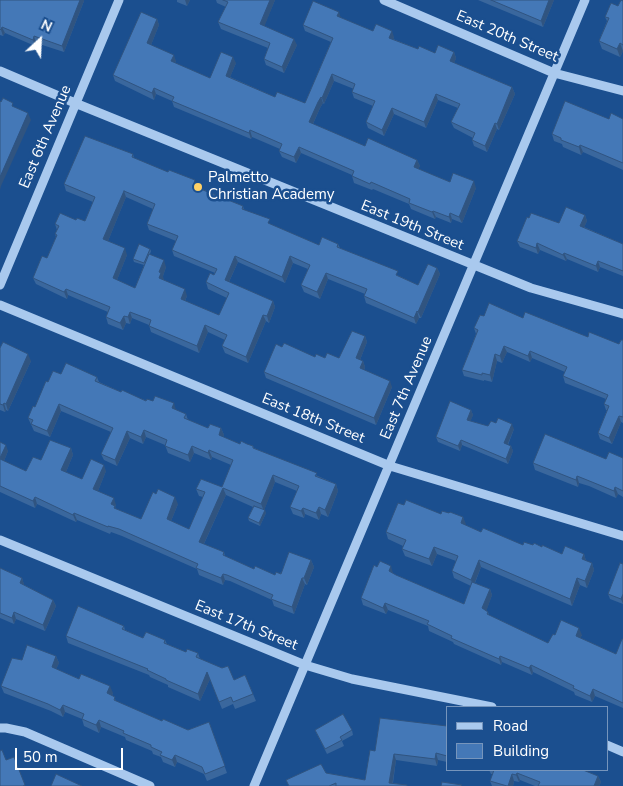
<!DOCTYPE html>
<html>
<head>
<meta charset="utf-8">
<style>
  body { margin:0 }
  #map { position:relative; width:623px; height:786px; overflow:hidden; background:#1b4f8f; font-family:"Nunito Sans",sans-serif }
  canvas { display:block }
  .legend { position:absolute; left:446px; top:706px; width:162px; height:65px; box-sizing:border-box; background:#1b4f8f; border:1px solid #7695bc; margin:0; padding:6px 9px; list-style:none; font-size:15px; color:#fff }
  .legend li { display:flex; align-items:center; gap:10px; height:25px }
  .legend b { width:25px; border:1px solid #7695bc }
  .north { position:absolute; left:15px; top:15px; width:50px; height:50px; -webkit-text-stroke:4px #1b4f8f; paint-order:stroke; rotate:25deg; font-size:14px; font-weight:700; line-height:20px; text-align:center; color:#fff }
  .north::after { content:''; display:block; margin:auto; width:18px; height:22px; background:#fff; clip-path:polygon(50% 0,100% 100%,50% 72%,0 100%) }
  .scale { position:absolute; left:15px; top:748px; width:108px; height:22px; box-sizing:border-box; border:2px solid #fff; border-top:0; padding-left:6px; font-size:15px; line-height:18px; white-space:nowrap; color:#fff; -webkit-text-stroke:4px #1b4f8f; paint-order:stroke }
</style>
</head>
<body>
<div id="map">
<canvas width="623" height="786"></canvas>
<ul class="legend">
<li><b style="height:6px;background:#a9c9ee"></b>Road</li>
<li><b style="height:14px;background:#4478b7"></b>Building</li>
</ul>
<div class="north">N</div>
<div class="scale">50 m</div>
</div>
<script>
const c = document.querySelector('canvas').getContext('2d');
c.lineJoin = 'round';
const poly = rows => new Path2D(rows.map(r => 'M' + r).join(''));
function strokePath(path, color, width, dash) { c.strokeStyle = color; c.lineWidth = width; c.lineCap = dash ? 'butt' : 'round'; c.setLineDash(dash || []); c.stroke(path); }
function fill(path, color) { c.fillStyle = color; c.fill(path, 'evenodd'); }
function drawText(font, color, halo, rows, align = 'center') {
  c.font = font + ' "Nunito Sans",sans-serif'; c.lineWidth = 5; c.setLineDash([]); c.textBaseline = 'middle'; c.strokeStyle = halo; c.fillStyle = color; for (const [text, x, y, turn = 0] of rows) {
    c.save(); c.translate(x, y); c.rotate((+turn || 0) * Math.PI / 180); c.textAlign = isNaN(turn) ? turn : align; if (halo) c.strokeText(text, 0, 0); c.fillText(text, 0, 0); c.restore();
  }
}
strokePath(poly([
  [384,0,554,73,623,91],
  [0,71,75,103,531,288,623,314],
  [0,285,119,0],
  [0,305,390,466,623,536],
  [0,540,305,665,352,679,492,707],
  [0,728,6,728,25,732,150,786],
  [607,745,623,752],
  [254,786,585,0]
]), '#a9c9ee', 9);
fill(poly([
  [0,0,84,1,64,52,36,43,35,46,5,33,3,36,0,35],
  [177,0,190,0,187,6,177,2],
  [216,0,275,0,264,26,297,45,284,73,266,65,264,59,268,48,221,29,218,22,226,7,217,3],
  [478,0,554,0,543,27],
  [623,1,623,51,620,57,602,49,599,41,607,21,605,17,618,6],
  [341,18,373,31,394,37,393,39,418,49,435,53,454,52,456,58,454,63,512,87,515,94,499,130,497,129,487,152,474,146,472,140,473,138,454,128,451,122,458,108,438,100,426,128,394,114,384,136,368,128,366,122,373,106,354,98,352,92,354,89,334,81,324,104,323,103,320,108,313,124,365,146,417,160,420,166,418,169,450,182,476,188,462,223,452,219,451,223,436,217,435,219,411,209,409,204,373,189,372,190,354,183,352,176,352,175,301,153,296,163,282,157,279,151,280,149,252,137,251,139,174,107,172,101,156,94,154,100,115,81,113,75,157,19,159,25,151,45,176,61,175,63,210,78,236,63,230,77,275,97,305,103,331,42,305,31,303,25],
  [609,119,623,119,623,170,583,152,581,155,563,147,562,144,554,141,552,134],
  [133,154,134,158,197,187,243,206,244,210,272,225,319,245,338,244,340,248,418,285,437,268,440,274,421,318,419,318,416,324,366,303,364,296,365,294,328,279,320,299,304,292,301,285,308,269,293,263,285,283,238,262,229,282,273,301,275,307,269,323,266,321,248,363,225,353,222,346,225,340,208,332,199,353,151,332,149,325,132,318,130,324,126,323,123,330,108,324,106,317,108,312,68,295,67,299,36,284,33,278,47,258,56,237,55,234,57,230,55,224,76,220,85,221,93,202,66,191,64,184],
  [126,197,153,209,147,224,149,230,176,241,172,250,174,256,215,273,206,282,208,289,227,298,219,315,185,301,187,296,163,280,163,276,166,267,150,254,151,251,150,249,133,259,134,262,144,265,135,288,117,280,127,255,108,241],
  [585,215,587,221,584,227,623,244,623,276,600,267,598,272,567,259,566,261,540,250,538,254,520,247,517,241,529,218,559,223],
  [484,316,523,318,588,337,619,344,623,340,623,423,621,422,612,444,600,439,598,433,607,410,606,410,604,404,606,399,565,383,563,376,565,372,532,358,530,362,507,352,502,363,497,361,492,382,484,380,484,381,464,376,462,370,476,334,474,328],
  [365,336,367,342,360,360,363,361,365,367,364,370,392,387,376,425,266,378,264,372,282,347,315,357,339,358],
  [0,348,31,361,8,411,6,410,5,412,0,410],
  [61,374,97,377,99,382,121,392,186,414,188,420,208,428,221,428,224,435,223,437,240,444,253,446,254,448,336,484,338,491,328,517,321,514,319,520,305,514,304,518,293,514,290,507,297,491,275,482,264,510,266,513,260,526,249,521,248,518,253,507,226,495,204,544,224,552,225,556,254,569,275,575,311,560,314,567,307,585,305,584,294,614,274,606,272,600,230,581,225,580,223,585,199,575,197,569,122,536,111,532,110,534,77,520,76,522,37,504,35,508,0,492,0,442,8,451,4,461,26,471,41,460,71,448,73,455,66,472,82,479,106,471,98,491,116,505,115,507,116,509,141,519,178,504,171,521,189,529,203,497,199,496,196,489,222,487,231,465,212,457,211,460,194,453,190,462,168,453,165,445,146,437,143,444,130,438,117,466,104,460,101,454,111,432,61,411,50,437,34,431,28,418,35,407,48,382],
  [471,410,473,415,470,421,488,426,514,429,508,445,511,446,513,451,508,464,462,445,460,451,438,442,436,437],
  [623,458,623,497,618,494,616,498,589,486,579,483,578,487,535,470,533,463],
  [404,505,441,514,449,513,463,517,465,525,481,532,523,545,542,547,562,554,584,554,586,561,592,563,594,570,587,588,580,585,572,606,481,567,475,583,490,589,492,595,486,611,488,612,489,615,548,643,555,635,582,635,580,638,616,654,623,639,623,708,595,696,592,702,575,695,574,692,533,672,532,675,502,662,501,665,454,644,453,642,429,631,428,626,388,610,386,614,363,605,361,598,393,573,393,574,396,575,464,604,471,586,454,578,452,571,456,561,437,554,432,566,405,556,402,549,403,546,388,539,386,532],
  [623,564,623,604,610,599,608,594],
  [0,568,22,578,24,585,53,600,56,606,45,631,16,619,14,624,0,618],
  [124,626,125,630,143,638,165,640,167,644,186,652,198,653,200,659,234,680,245,675,256,701,235,709,233,704,222,709,210,679,200,701,168,687,168,685,150,677,149,675,68,643,66,636],
  [56,656,59,663,56,669,113,693,112,695,117,702,162,721,188,730,209,722,227,773,207,781,204,774,177,762,175,767,163,762,161,757,153,754,152,751,126,740,125,737,101,727,99,733,84,726,82,719,65,712,63,717,51,711,4,693,1,686,22,660],
  [447,726,447,762,438,760,437,766,396,760,393,783,408,786,289,786,286,780,326,773,365,780,375,751],
  [315,730,352,730,353,735,342,741,344,746,327,754],
  [489,770,583,770,598,776,601,782,599,786,535,786,520,780,519,782,514,781,513,786,492,786,490,781,493,774,491,774]
]), '#3a679d');
fill(poly([
  [80,0,84,0,84,1,64,52,62,46],
  [185,0,190,0,187,6],
  [270,0,275,0,263,30,260,24],
  [549,0,554,0,543,27,541,21],
  [339,12,341,18,337,16],
  [157,19,159,25,149,50,147,43],
  [2,27,5,33,3,36,1,30],
  [392,31,394,37,392,44,389,38],
  [34,36,36,43,35,46,33,40],
  [294,39,297,45,284,73,282,67],
  [620,43,623,51,620,57,617,49],
  [454,52,456,58,453,67,450,61],
  [174,55,176,61,173,67,171,61],
  [233,57,236,63,228,82,226,76],
  [332,74,334,81,324,104,322,98],
  [512,87,515,94,499,130,497,124],
  [154,88,156,94,154,100,152,93],
  [436,94,438,100,426,128,424,122],
  [321,97,323,103,320,108,311,128,309,122,318,102],
  [392,108,394,114,384,136,382,130],
  [28,113,31,120,1,186,0,190,0,177],
  [495,123,497,129,487,152,485,146],
  [250,130,252,137,251,139,249,133],
  [580,145,583,152,581,155,579,147],
  [299,147,301,153,296,163,294,157],
  [417,160,420,166,416,173,414,167],
  [195,180,197,187,193,186],
  [474,181,476,188,462,223,459,217],
  [124,191,126,197,106,246,103,239],
  [433,211,436,217,435,219,432,212],
  [450,213,452,219,451,223,449,217],
  [585,215,587,221,582,232,580,226],
  [537,243,540,250,538,254,536,248],
  [125,248,127,255,115,285,113,278],
  [564,253,567,259,566,261,563,255],
  [235,256,238,262,227,286,225,280],
  [290,256,293,263,285,283,282,277],
  [164,260,166,267,163,276,164,280,161,285,159,278,159,272],
  [598,261,600,267,598,272,596,266],
  [437,268,440,274,421,318,418,312],
  [326,273,328,279,320,299,317,292],
  [66,289,68,295,67,299,64,292],
  [185,289,187,296,183,305,181,299],
  [273,301,275,307,269,323,267,316],
  [417,311,419,318,416,324,414,318],
  [130,312,132,318,130,324,128,317],
  [263,315,266,321,248,363,246,357],
  [124,316,126,323,123,330,120,323],
  [205,325,208,332,199,353,197,346],
  [365,336,367,342,358,365,356,358],
  [504,346,507,352,502,363,500,356],
  [530,351,532,358,530,362,528,356],
  [28,354,31,361,8,411,6,404],
  [495,354,497,361,492,382,490,375],
  [363,361,365,367,362,375,360,368],
  [390,381,392,387,376,425,374,418],
  [4,403,6,410,5,412,3,405],
  [174,403,176,410,172,408],
  [59,404,61,411,50,437,47,431],
  [471,410,473,415,469,425,467,420],
  [619,416,621,422,612,444,609,438],
  [512,424,514,429,506,448,504,443],
  [221,428,224,435,221,442,219,435],
  [144,430,146,437,143,444,141,437],
  [127,431,130,438,117,466,115,460],
  [461,440,462,445,460,451,458,446],
  [6,445,8,451,2,466,0,458],
  [192,446,194,453,190,462,188,455],
  [511,446,513,451,508,464,506,459],
  [71,448,73,455,64,477,61,470],
  [209,450,212,457,211,460,208,453],
  [104,465,106,471,96,496,93,489],
  [273,475,275,482,264,511,261,504],
  [577,476,579,483,578,487,576,480],
  [336,484,338,491,328,517,325,510],
  [615,487,618,494,616,498,614,491],
  [223,488,226,495,202,548,199,542],
  [35,497,37,504,35,508,33,501],
  [175,497,178,504,169,526,167,519],
  [114,498,116,505,115,507,118,513,111,504],
  [319,507,321,514,319,520,316,513],
  [303,508,305,514,304,518,301,511],
  [265,510,266,513,260,526,259,523],
  [74,513,77,520,76,522,73,515],
  [463,517,466,524,463,530,461,523],
  [434,547,437,554,432,566,429,559],
  [584,554,586,561,582,559],
  [311,560,314,567,307,585,304,578],
  [479,560,481,567,473,587,471,580],
  [592,563,594,570,587,588,585,581],
  [391,566,393,573,391,578,389,571],
  [223,574,225,580,223,585,221,578],
  [22,578,24,584,22,589,20,583],
  [302,578,305,584,294,614,292,607],
  [577,578,580,585,572,606,570,599],
  [490,589,492,595,485,615,482,608],
  [623,594,623,604,621,599],
  [53,600,56,606,45,631,43,625],
  [385,603,388,610,386,614,383,608],
  [14,612,16,619,14,624,12,618],
  [579,628,582,635,578,643,576,636],
  [56,656,59,663,54,674,52,667],
  [500,656,502,662,501,665,499,659],
  [531,665,533,672,532,675,529,668],
  [207,672,210,679,200,701,198,694],
  [110,686,113,693,110,700,107,693],
  [593,689,595,696,592,702,590,696],
  [63,705,65,712,63,717,60,710],
  [99,720,101,727,99,733,96,725],
  [436,753,438,760,437,766,435,759],
  [394,754,396,760,392,786,389,783],
  [175,755,177,762,175,767,172,760],
  [517,773,520,780,519,782,516,775],
  [512,774,514,781,513,786,508,786],
  [598,776,601,782,599,786,594,786]
]), '#305480');
const building = poly([
  [0,0,80,0,62,46,34,36,33,40,2,27,1,30,0,29,0,0],
  [223,0,270,0,260,24,294,39,282,67,264,59,270,43,218,22,228,2,223,0],
  [491,0,549,0,541,21,491,0],
  [621,0,623,1,623,45,620,43,617,49,599,41,609,18,605,17,611,3,618,6,621,0],
  [313,1,339,12,337,16,373,31,376,24,392,31,389,38,418,49,419,46,435,53,438,45,454,52,450,61,512,87,497,124,495,123,485,146,472,140,475,133,451,122,460,104,436,94,424,122,392,108,382,130,366,122,375,101,352,92,355,84,332,74,322,98,321,97,318,102,309,122,365,146,368,138,417,160,414,167,450,182,453,173,474,181,459,217,450,213,449,217,433,211,432,212,409,203,410,199,371,182,370,184,352,176,354,171,299,147,294,157,279,151,282,144,250,130,249,133,172,101,174,97,154,88,152,93,113,75,141,12,157,19,147,43,174,55,171,61,210,78,221,52,233,57,226,76,275,97,277,92,305,103,333,38,303,25,313,1],
  [3,98,13,103,12,106,28,113,0,177,0,101,1,102,3,98],
  [565,101,609,119,611,113,623,119,623,163,580,145,579,147,561,140,561,138,552,134,565,101],
  [85,136,133,154,132,157,168,172,169,170,195,180,193,186,243,206,242,209,270,219,268,223,319,245,322,237,338,244,337,247,398,271,396,275,418,285,428,264,437,268,418,312,417,311,414,318,364,296,367,289,326,273,317,292,301,285,310,265,290,256,282,277,235,256,225,280,273,301,267,316,263,315,246,357,222,346,227,335,205,325,197,346,149,326,151,320,130,312,128,317,124,316,120,323,106,317,110,307,66,289,64,292,33,278,42,256,47,258,57,235,55,234,59,226,55,224,60,213,76,220,77,218,85,221,95,197,64,184,85,136],
  [124,191,155,204,147,224,178,236,172,250,217,269,214,275,210,273,206,282,229,293,219,315,181,299,185,289,159,278,161,273,159,272,164,260,149,254,135,288,113,278,125,248,103,239,124,191],
  [566,207,585,215,580,226,623,244,623,271,598,261,596,266,564,253,563,255,537,243,536,248,517,241,527,217,529,218,531,213,559,223,566,207],
  [139,244,150,249,144,263,133,259,139,244],
  [489,303,523,318,525,312,588,337,589,332,619,344,621,340,623,340,623,417,619,416,609,438,598,433,609,406,604,404,608,395,563,376,567,367,530,351,528,356,504,346,500,356,495,354,490,375,482,373,482,375,462,370,478,330,474,328,480,315,484,316,489,303],
  [352,331,365,336,356,358,363,361,360,368,390,381,374,418,264,372,276,344,282,347,284,343,315,357,316,354,325,358,327,353,339,358,352,331],
  [3,342,28,354,6,404,4,403,3,405,0,404,0,348,3,342],
  [66,363,97,377,95,381,121,392,122,390,146,401,147,399,153,401,155,396,174,403,172,408,186,414,184,418,208,428,210,424,221,428,219,435,240,444,241,441,247,444,253,446,253,448,317,473,315,476,336,484,325,510,319,507,316,513,303,508,301,511,290,507,299,486,273,475,261,504,223,488,199,542,224,552,223,555,254,569,255,566,275,575,276,572,281,574,289,552,311,560,304,578,302,578,292,607,271,599,273,595,227,575,223,574,221,578,196,568,198,564,119,529,108,526,108,527,74,513,73,515,35,497,33,501,0,486,0,459,26,471,33,457,41,460,50,440,71,448,61,470,82,479,91,459,104,465,93,489,114,498,111,504,115,506,114,508,141,519,153,492,156,494,158,489,175,497,167,519,189,529,205,492,196,489,201,479,222,487,233,460,209,450,208,453,192,446,188,455,165,446,167,440,144,430,141,437,127,431,115,460,101,454,113,428,59,404,47,431,31,424,33,420,28,418,33,406,35,407,46,381,48,382,53,371,61,374,66,363],
  [450,401,471,410,467,420,488,426,491,421,496,423,498,418,512,424,504,443,511,446,506,459,461,440,458,446,436,437,450,401],
  [545,434,606,459,609,452,623,458,623,491,615,487,614,491,587,480,577,476,576,480,533,463,545,434],
  [0,442,6,445,0,458,0,442],
  [406,500,441,514,442,511,449,513,450,512,463,517,461,523,481,532,483,528,523,545,524,542,533,545,534,543,542,547,542,545,562,554,565,546,584,554,582,559,592,563,585,581,577,578,570,599,479,560,471,580,452,571,458,556,434,547,429,559,402,549,406,540,386,532,398,503,404,505,406,500],
  [254,506,265,510,259,523,248,518,254,506],
  [380,561,391,566,389,571,396,575,464,604,472,582,490,589,482,608,488,612,487,614,548,643,553,634,555,635,561,620,579,628,576,636,616,654,622,639,623,639,623,703,593,689,590,696,573,688,574,686,531,665,529,668,500,656,499,659,451,638,452,636,427,624,429,621,385,603,383,608,361,598,374,565,377,567,380,561],
  [620,563,623,564,623,594,621,599,608,594,620,563],
  [0,568,22,578,20,583,53,600,43,625,14,612,12,618,0,613,0,568],
  [78,606,124,626,122,629,143,638,146,632,165,640,164,643,186,652,187,649,198,653,196,657,222,668,228,666,234,680,245,675,253,694,233,702,231,697,219,702,207,672,198,694,166,680,166,679,147,670,148,669,66,636,78,606],
  [27,645,56,656,52,667,79,679,81,674,110,686,107,693,115,697,114,700,162,721,163,719,188,730,209,722,225,766,205,774,202,767,175,755,172,760,160,755,162,752,151,747,151,745,123,733,124,731,99,720,96,725,82,719,84,714,63,705,60,710,48,704,1,686,12,658,22,660,27,645],
  [343,714,352,730,340,737,342,740,325,749,315,730,343,714],
  [380,718,447,726,447,756,436,753,435,759,394,754,389,783,407,785,407,786,336,786,336,783,329,786,289,786,286,780,321,764,326,773,365,780,370,750,375,751,380,718],
  [2,750,6,760,14,757,25,785,23,786,0,786,0,751,2,750],
  [494,770,583,770,598,776,594,786,538,786,540,782,517,773,516,775,512,774,508,786,507,786,490,781,494,770],
  [56,774,82,786,51,786,56,774],
  [442,782,462,785,461,786,441,786,442,782]
]);
fill(building, '#4478b7');
strokePath(building, '#305480', 1);
for (const [x, y, r, color] of [
  [198,187,5,"#ffd166"]
]) { const dot = new Path2D(); dot.arc(x, y, r, 0, 2 * Math.PI); c.fillStyle = color; c.fill(dot); strokePath(dot, '#1b4f8f', 2); }
drawText('15px', '#fff', '#1b4f8f', [
  ["East 20th Street",507,37,23],
  ["East 6th Avenue",46,137,-67],
  ["East 19th Street",412,226,22],
  ["East 7th Avenue",407,388,-67],
  ["East 18th Street",313,419,22],
  ["East 17th Street",246,626,22]
]);
drawText('15px', '#fff', '#1b4f8f', [
  ["Palmetto",208,178],
  ["Christian Academy",208,195]
], 'left');
</script>
</body>
</html>
